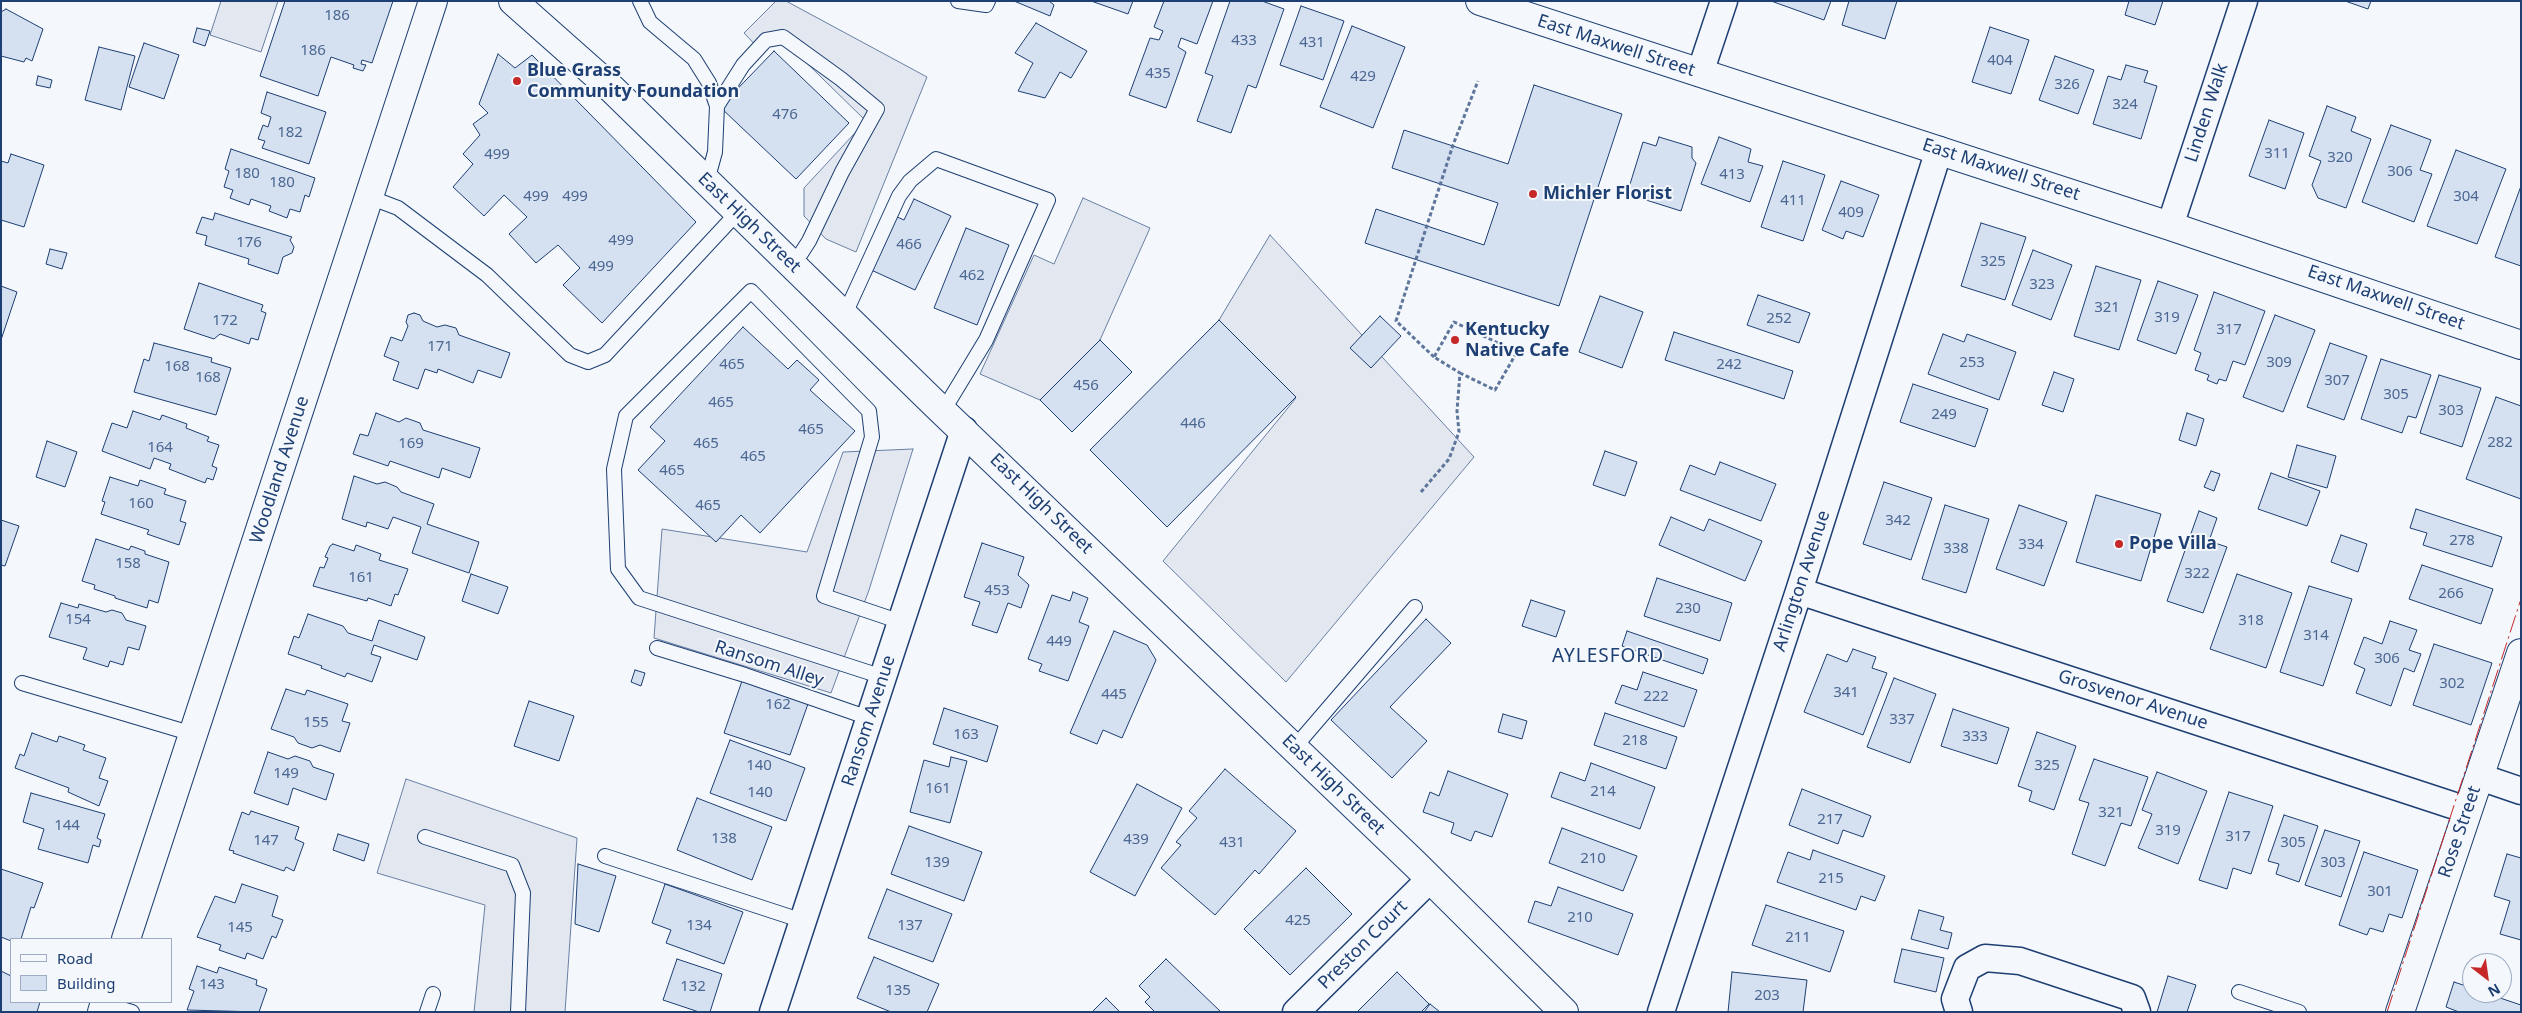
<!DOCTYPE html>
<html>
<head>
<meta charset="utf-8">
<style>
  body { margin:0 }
  #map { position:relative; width:2522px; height:1013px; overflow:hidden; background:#f4f7fb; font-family:"Noto Sans",sans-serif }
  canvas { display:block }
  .frame { position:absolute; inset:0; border:2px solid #1d3f73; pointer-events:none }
  .legend { position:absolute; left:10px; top:938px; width:162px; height:65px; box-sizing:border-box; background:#f4f7fb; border:1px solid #9eadc5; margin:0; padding:6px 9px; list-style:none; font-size:15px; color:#1d3f73 }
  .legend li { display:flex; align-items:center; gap:10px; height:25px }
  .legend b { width:25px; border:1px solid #9eadc5 }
  .north { position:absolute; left:2462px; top:953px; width:50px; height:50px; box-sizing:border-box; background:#f4f7fb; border:1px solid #9eadc5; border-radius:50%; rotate:150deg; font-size:14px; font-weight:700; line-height:20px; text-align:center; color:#1d3f73 }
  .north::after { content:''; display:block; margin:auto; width:18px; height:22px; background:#c62828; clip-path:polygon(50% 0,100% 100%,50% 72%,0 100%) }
</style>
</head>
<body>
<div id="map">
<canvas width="2522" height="1013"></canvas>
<div class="frame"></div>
<ul class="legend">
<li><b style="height:6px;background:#f4f7fb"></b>Road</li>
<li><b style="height:14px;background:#d5e0f0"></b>Building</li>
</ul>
<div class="north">N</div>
</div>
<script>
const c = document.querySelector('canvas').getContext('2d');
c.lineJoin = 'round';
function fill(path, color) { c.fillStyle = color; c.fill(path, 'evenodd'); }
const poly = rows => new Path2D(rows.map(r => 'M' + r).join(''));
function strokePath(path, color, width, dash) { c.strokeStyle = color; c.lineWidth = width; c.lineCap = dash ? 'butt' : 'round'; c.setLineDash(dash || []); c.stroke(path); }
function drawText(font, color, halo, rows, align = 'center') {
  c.font = font + ' "Noto Sans",sans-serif'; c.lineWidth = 4; c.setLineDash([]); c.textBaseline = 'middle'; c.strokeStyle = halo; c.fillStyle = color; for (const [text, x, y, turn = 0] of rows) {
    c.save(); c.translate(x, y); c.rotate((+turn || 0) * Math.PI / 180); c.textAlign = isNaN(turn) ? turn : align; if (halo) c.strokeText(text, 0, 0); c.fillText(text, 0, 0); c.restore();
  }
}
const parking = poly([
  [221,1,278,1,261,52,210,35,221,1],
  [776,1,786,1,927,77,856,252,826,239,804,216,804,188,866,121,779,36,762,52,744,33,776,1],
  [1083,198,1150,228,1100,340,1040,400,980,374,1034,255,1054,264,1083,198],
  [1270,235,1474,457,1286,682,1163,561,1296,398,1219,320,1270,235],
  [913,449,869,590,831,693,654,638,662,529,807,552,843,452,913,449],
  [406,779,577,838,565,1012,474,1012,485,905,377,873,406,779]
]);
fill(parking, '#e3e8f0');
strokePath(parking, '#687fa3', 1);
const building = poly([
  [285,1,393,1,372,63,362,60,361,64,366,65,363,71,353,68,354,65,331,57,318,96,260,76,285,1],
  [1014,1,1049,1,1054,5,1050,16,1014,1],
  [1091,1,1133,1,1128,14,1091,1],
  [1164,1,1213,1,1197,44,1181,38,1178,47,1186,52,1166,108,1129,95,1150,38,1159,40,1163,31,1154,27,1164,1],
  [1230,1,1262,1,1284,9,1256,88,1248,85,1231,133,1197,121,1213,76,1205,73,1230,1],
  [1771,1,1831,1,1824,20,1771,1],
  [1849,1,1897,1,1885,39,1842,25,1849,1],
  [2129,1,2163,1,2155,25,2125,15,2129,1],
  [2345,1,2371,1,2368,9,2345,1],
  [1301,6,1344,21,1323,80,1280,65,1301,6],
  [6,9,43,29,32,61,26,58,24,62,1,56,1,12,6,9],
  [1036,23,1087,51,1071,78,1060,72,1045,98,1018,91,1033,63,1015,53,1036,23],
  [1352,26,1405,47,1373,128,1320,107,1352,26],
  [1990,27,2029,40,2011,94,1972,82,1990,27],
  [197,28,210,31,205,46,193,42,197,28],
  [144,43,179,55,164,99,129,87,144,43],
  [99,47,135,56,121,110,85,100,99,47],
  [774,51,849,123,796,179,720,107,774,51],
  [498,54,515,68,532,55,696,222,602,323,563,285,580,268,558,245,536,263,509,234,527,217,504,195,484,216,453,187,473,164,463,154,480,135,473,124,488,113,479,104,498,54],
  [2055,56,2094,70,2078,114,2039,100,2055,56],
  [2126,65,2148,71,2144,82,2157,86,2141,139,2093,124,2108,76,2121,80,2126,65],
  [38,76,52,80,50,88,36,85,38,76],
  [1534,85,1622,114,1559,306,1365,243,1376,209,1484,245,1498,203,1392,168,1404,130,1508,164,1534,85],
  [267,92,326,112,309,164,262,148,265,141,258,139,263,125,268,127,271,117,261,113,267,92],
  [2327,106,2356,117,2351,131,2371,139,2346,208,2318,198,2312,185,2321,161,2309,156,2327,106],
  [2269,120,2304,133,2285,189,2249,176,2269,120],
  [2391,125,2431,140,2420,170,2432,174,2414,222,2362,202,2391,125],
  [1659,137,1692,147,1692,158,1696,163,1681,211,1627,194,1643,142,1656,146,1659,137],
  [1719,137,1751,149,1748,162,1763,166,1750,202,1701,184,1719,137],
  [231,149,315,178,309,197,305,195,300,212,290,209,287,218,269,211,271,206,251,199,249,205,230,198,233,190,224,187,229,171,225,169,231,149],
  [2456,150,2506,169,2477,244,2427,226,2456,150],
  [11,154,44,165,24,227,1,220,1,161,8,163,11,154],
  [1783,161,1825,175,1803,241,1761,227,1783,161],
  [1841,181,1879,195,1863,237,1846,231,1843,239,1822,230,1841,181],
  [2521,186,2521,266,2495,257,2521,186],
  [914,199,951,216,915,290,869,269,895,216,904,220,914,199],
  [215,213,292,237,290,240,294,247,292,253,283,257,278,274,248,264,249,259,205,245,207,236,196,233,202,217,213,220,215,213],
  [1981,223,2026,237,2005,300,1961,286,1981,223],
  [966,228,1009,245,977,325,934,308,966,228],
  [50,249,67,253,62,269,46,264,50,249],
  [2033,250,2072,265,2051,320,2012,305,2033,250],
  [2096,266,2141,280,2119,350,2074,336,2096,266],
  [2158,281,2198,295,2176,354,2137,340,2158,281],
  [199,283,263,305,261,311,266,313,258,340,251,338,249,344,220,334,214,339,184,329,199,283],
  [1,286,17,292,1,340,1,286],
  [2214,292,2265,311,2245,365,2233,361,2226,381,2219,379,2217,384,2207,380,2209,375,2195,370,2201,353,2194,350,2214,292],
  [1758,295,1810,313,1799,343,1747,325,1758,295],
  [1600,296,1643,312,1622,368,1579,352,1600,296],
  [414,313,420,315,423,321,437,327,445,325,456,328,459,335,510,353,501,378,478,370,473,383,438,369,437,373,425,369,418,389,393,380,399,362,384,356,391,337,402,341,408,326,406,322,408,315,414,313],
  [2275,315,2315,330,2283,412,2243,397,2275,315],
  [1380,316,1401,336,1371,368,1350,348,1380,316],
  [1219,320,1296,397,1167,527,1090,450,1219,320],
  [743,327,788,369,797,360,819,380,810,390,855,431,760,533,741,515,716,542,638,470,665,441,650,427,743,327],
  [1674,332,1793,371,1784,399,1665,360,1674,332],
  [1943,334,1964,342,1967,334,2016,352,1999,400,1928,374,1943,334],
  [1100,340,1132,372,1072,432,1040,400,1100,340],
  [154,343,212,358,211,362,231,368,216,415,134,392,144,359,149,361,154,343],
  [2330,343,2367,356,2344,420,2307,407,2330,343],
  [2381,359,2431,375,2416,418,2408,416,2402,433,2361,419,2381,359],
  [2054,372,2074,379,2063,412,2042,405,2054,372],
  [2439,375,2481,388,2462,447,2420,433,2439,375],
  [1913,384,1988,409,1975,447,1900,422,1913,384],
  [2496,397,2521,406,2521,499,2466,479,2496,397],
  [133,411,160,420,162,415,187,424,186,428,209,437,207,441,219,445,212,466,217,468,213,480,207,478,205,483,169,469,171,464,154,458,150,469,102,451,112,423,127,428,133,411],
  [376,413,399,422,406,418,420,423,423,430,480,448,470,478,442,468,439,478,390,461,388,466,353,454,360,434,368,436,376,413],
  [2187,413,2204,419,2196,446,2179,440,2187,413],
  [47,441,77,452,65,487,36,477,47,441],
  [2297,445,2336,456,2327,488,2288,477,2297,445],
  [1605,451,1637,462,1625,496,1593,485,1605,451],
  [1720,462,1776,484,1761,521,1680,490,1690,465,1715,475,1720,462],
  [2211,471,2220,474,2214,491,2204,487,2211,471],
  [2271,473,2320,491,2307,526,2258,509,2271,473],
  [354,476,377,484,385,482,397,487,401,492,434,504,427,524,479,542,469,573,412,553,421,527,393,517,388,529,367,522,366,527,342,519,354,476],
  [110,477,138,486,140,480,166,489,164,494,186,501,180,521,186,523,179,545,147,534,149,530,101,514,105,502,102,501,110,477],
  [1884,482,1932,498,1911,560,1863,544,1884,482],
  [2096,495,2161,514,2141,581,2076,562,2096,495],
  [1945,505,1989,519,1966,593,1922,579,1945,505],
  [2019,505,2067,522,2044,586,1996,569,2019,505],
  [2416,509,2502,537,2492,567,2423,545,2427,533,2410,528,2416,509],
  [2199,511,2217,518,2209,541,2227,547,2203,613,2167,601,2199,511],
  [1671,517,1704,531,1709,519,1762,541,1745,581,1659,545,1671,517],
  [1,520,19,526,5,566,1,565,1,520],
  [2341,535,2367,544,2358,572,2331,562,2341,535],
  [96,539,129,550,131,546,145,551,145,554,169,562,158,603,149,600,147,608,115,598,115,596,94,589,95,585,82,581,96,539],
  [982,543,1024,557,1018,575,1029,585,1021,608,1008,603,997,633,972,625,980,602,964,597,982,543],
  [333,544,354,551,356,545,381,554,379,560,408,569,398,595,395,594,391,606,368,598,367,601,313,586,320,567,324,568,328,558,325,557,330,546,333,544],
  [2422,565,2493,589,2481,624,2409,599,2422,565],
  [471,574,508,587,498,614,462,601,471,574],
  [2237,574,2292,593,2266,668,2210,649,2237,574],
  [1657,578,1732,603,1720,641,1644,616,1657,578],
  [2309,586,2352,599,2323,686,2280,672,2309,586],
  [1073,592,1088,598,1079,622,1089,626,1068,681,1039,671,1042,664,1028,659,1052,595,1070,601,1073,592],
  [1531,600,1565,611,1556,637,1522,626,1531,600],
  [61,603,78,608,79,604,106,612,112,610,122,613,126,620,146,626,139,650,128,647,123,665,110,661,108,667,83,659,87,648,49,637,61,603],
  [308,614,343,626,348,633,372,641,379,620,425,637,417,660,374,645,371,654,381,657,372,682,347,673,345,677,321,668,322,666,288,654,294,636,299,638,308,614],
  [1426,619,1451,643,1390,707,1427,741,1392,778,1331,720,1426,619],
  [2390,621,2417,630,2409,650,2421,654,2414,672,2404,668,2391,706,2356,693,2365,669,2354,664,2364,637,2382,644,2390,621],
  [1114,631,1147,645,1156,660,1122,738,1103,730,1097,744,1070,733,1114,631],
  [1627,631,1708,659,1703,674,1622,646,1627,631],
  [2434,644,2492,663,2471,725,2413,705,2434,644],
  [1853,649,1876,657,1872,668,1887,673,1863,735,1804,712,1827,654,1847,662,1853,649],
  [635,670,645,673,641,686,631,682,635,670],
  [1643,672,1697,690,1684,727,1615,703,1622,685,1637,690,1643,672],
  [743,678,809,701,790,755,724,733,743,678],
  [1894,678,1936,694,1910,763,1867,747,1894,678],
  [286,689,305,695,307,690,348,704,342,721,350,723,340,752,320,745,312,748,298,743,294,737,271,729,286,689],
  [529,701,574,716,559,761,514,746,529,701],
  [944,708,998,726,987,762,933,744,944,708],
  [1953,709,2009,728,1997,764,1941,746,1953,709],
  [1605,713,1677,737,1666,769,1594,745,1605,713],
  [1503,714,1527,721,1522,739,1498,732,1503,714],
  [2037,732,2076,746,2054,810,2029,801,2032,791,2018,786,2037,732],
  [32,733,57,742,59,736,85,745,83,750,106,758,99,778,108,781,99,806,68,792,69,788,15,768,20,754,24,756,32,733],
  [730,740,805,768,786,821,710,793,730,740],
  [268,752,288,759,295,756,310,761,313,767,334,774,326,800,293,788,288,805,254,793,268,752],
  [951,757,967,761,950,823,910,812,924,760,949,767,951,757],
  [2094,759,2148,777,2131,826,2121,823,2105,866,2072,854,2089,803,2079,800,2094,759],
  [1591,763,1655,787,1640,829,1551,797,1560,772,1585,781,1591,763],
  [1225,769,1296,831,1259,874,1255,870,1215,915,1161,868,1181,845,1176,842,1197,818,1189,811,1225,769],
  [1448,771,1508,794,1492,837,1475,831,1471,841,1451,833,1454,823,1423,812,1430,792,1439,796,1448,771],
  [2157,772,2207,791,2178,864,2138,848,2152,814,2142,810,2157,772],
  [1137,784,1182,808,1135,896,1090,872,1137,784],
  [1802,789,1871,816,1863,837,1843,830,1838,844,1789,825,1802,789],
  [2229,792,2273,806,2251,874,2233,868,2227,889,2199,880,2229,792],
  [31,793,105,814,97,838,101,840,99,847,93,845,88,863,38,849,44,829,23,822,31,793],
  [697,798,772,827,752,880,677,850,697,798],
  [251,811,299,827,295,839,304,843,294,871,286,867,284,871,233,853,234,851,229,850,242,812,249,815,251,811],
  [2284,815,2318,826,2299,882,2276,874,2279,864,2268,861,2284,815],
  [909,826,982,852,964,901,891,874,909,826],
  [1562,828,1637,856,1623,891,1549,863,1562,828],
  [2325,830,2360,841,2341,897,2305,885,2325,830],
  [338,834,369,844,364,861,333,850,338,834],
  [1813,850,1885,876,1875,901,1861,896,1856,910,1777,882,1788,852,1810,860,1813,850],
  [2364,852,2418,870,2402,918,2389,914,2383,932,2370,928,2367,935,2339,925,2364,852],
  [2507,854,2521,858,2521,940,2500,934,2510,901,2494,896,2507,854],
  [578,864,616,876,599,932,575,924,578,864],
  [1306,868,1352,914,1290,975,1244,929,1306,868],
  [1,869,43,883,34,908,31,907,21,939,11,941,1,937,1,869],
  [242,884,278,896,272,916,283,920,276,938,272,936,263,959,247,953,245,959,219,950,221,945,197,937,215,896,235,903,242,884],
  [665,884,743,912,724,964,666,943,671,930,652,923,665,884],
  [1558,887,1633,914,1618,955,1528,922,1535,901,1551,906,1558,887],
  [887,889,952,914,933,962,868,938,887,889],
  [1766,905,1844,931,1830,972,1752,945,1766,905],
  [1919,910,1944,917,1940,930,1952,933,1948,949,1911,939,1919,910],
  [1902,949,1944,958,1936,992,1894,982,1902,949],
  [874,957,939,984,927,1012,891,1012,857,998,874,957],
  [677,959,722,974,710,1012,699,1012,663,1000,677,959],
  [1166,959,1221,1012,1155,1012,1145,1002,1150,997,1139,986,1166,959],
  [197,966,217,973,219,967,257,980,256,985,267,989,259,1012,187,1010,194,991,189,989,197,966],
  [1,971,11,976,11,1002,40,1002,37,1012,1,1012,1,971],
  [1397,972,1429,1004,1421,1012,1357,1012,1397,972],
  [1732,972,1807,980,1803,1012,1728,1012,1732,972],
  [2168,976,2196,985,2187,1012,2157,1012,2168,976],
  [2454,982,2472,988,2472,993,2485,993,2521,1005,2521,1012,2459,1012,2446,1007,2454,982],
  [1106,998,1120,1012,1092,1012,1106,998],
  [1430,1004,1440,1012,1424,1012,1430,1004]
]);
fill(building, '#d5e0f0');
strokePath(building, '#1d3f73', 1);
const service = poly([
  [640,1,650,22,694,59,709,83,717,106,715,152,707,181],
  [958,1,986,5,988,1],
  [717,106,743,65,766,40,783,37,841,79,877,109,842,172,809,241,793,266],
  [369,197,398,208,487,275,570,355,588,362,605,355,738,212],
  [844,316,899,196,910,181,936,159,1048,200,986,340,943,411],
  [657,648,745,675,869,718],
  [883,677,639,598,618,569,614,469,626,416,751,291,869,411,872,437,824,596,901,622],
  [22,683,193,734],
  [1294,748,1415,607],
  [425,837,512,865,523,893,518,1012],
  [605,856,803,921],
  [2239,992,2299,1012],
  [104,1004,132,1012],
  [427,1012,433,994]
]);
const minor = poly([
  [1700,73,1724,1],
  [2170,226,2244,1],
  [1799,591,2467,810],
  [2480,777,2521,791],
  [773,1012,964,430],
  [1296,1012,1430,879],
  [1661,1012,1799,591,1939,150],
  [1959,1012,1955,999,1967,968,1985,958,2020,961,2132,998,2137,1012]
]);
const tertiary = poly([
  [126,939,433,1],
  [102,1012,105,1002]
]);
const secondary = poly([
  [2400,1012,2521,653]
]);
const primary = poly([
  [513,1,610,87,938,407,1415,864,1564,1012],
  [1480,1,2170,226,2521,345]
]);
strokePath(service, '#1d3f73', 16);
strokePath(minor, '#1d3f73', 29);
strokePath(tertiary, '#1d3f73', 30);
strokePath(secondary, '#1d3f73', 30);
strokePath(primary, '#1d3f73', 30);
strokePath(poly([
  [1434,357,1396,321,1453,145,1478,81],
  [1421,492,1449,459,1459,432,1457,411,1460,373,1434,357,1454,322,1517,352,1495,390,1460,373]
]), '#5e769c', 3, [4, 2.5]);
strokePath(service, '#f4f7fb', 14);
strokePath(minor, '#f4f7fb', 26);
strokePath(tertiary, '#f4f7fb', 28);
strokePath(secondary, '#f4f7fb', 28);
strokePath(primary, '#f4f7fb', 28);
strokePath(poly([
  [2387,1012,2521,599]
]), '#c62828', 1, [18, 4, 2.5, 4]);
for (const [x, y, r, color] of [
  [517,81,5,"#c62828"],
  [1533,194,5,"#c62828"],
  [1455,340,5,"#c62828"],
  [2119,544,5,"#c62828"]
]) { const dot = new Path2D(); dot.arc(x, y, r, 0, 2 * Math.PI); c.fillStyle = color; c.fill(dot); strokePath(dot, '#f4f7fb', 2); }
drawText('15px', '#4b6792', null, [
  ["186",337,16],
  ["433",1244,41],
  ["431",1312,43],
  ["186",313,51],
  ["404",2000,61],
  ["435",1158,74],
  ["429",1363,77],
  ["326",2067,85],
  ["324",2125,105],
  ["476",785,115],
  ["182",290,133],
  ["311",2277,154],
  ["499",497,155],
  ["320",2340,158],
  ["306",2400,172],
  ["180",247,174],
  ["413",1732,175],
  ["180",282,183],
  ["499",536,197],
  ["499",575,197],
  ["304",2466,197],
  ["411",1793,201],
  ["409",1851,213],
  ["499",621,241],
  ["176",249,243],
  ["466",909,245],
  ["325",1993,262],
  ["499",601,267],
  ["462",972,276],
  ["323",2042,285],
  ["321",2107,308],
  ["319",2167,318],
  ["252",1779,319],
  ["172",225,321],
  ["317",2229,330],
  ["171",440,347],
  ["253",1972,363],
  ["309",2279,363],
  ["465",732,365],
  ["242",1729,365],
  ["168",177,367],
  ["168",208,378],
  ["307",2337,381],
  ["456",1086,386],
  ["305",2396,395],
  ["465",721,403],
  ["303",2451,411],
  ["249",1944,415],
  ["446",1193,424],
  ["465",811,430],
  ["282",2500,443],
  ["169",411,444],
  ["465",706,444],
  ["164",160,448],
  ["465",753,457],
  ["465",672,471],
  ["160",141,504],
  ["465",708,506],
  ["342",1898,521],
  ["278",2462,541],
  ["334",2031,545],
  ["338",1956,549],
  ["158",128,564],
  ["322",2197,574],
  ["161",361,578],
  ["453",997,591],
  ["266",2451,594],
  ["230",1688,609],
  ["154",78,620],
  ["318",2251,621],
  ["314",2316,636],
  ["449",1059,642],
  ["306",2387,659],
  ["302",2452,684],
  ["341",1846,693],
  ["445",1114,695],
  ["222",1656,697],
  ["162",778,705],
  ["337",1902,720],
  ["155",316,723],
  ["163",966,735],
  ["333",1975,737],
  ["218",1635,741],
  ["140",759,766],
  ["325",2047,766],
  ["149",286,774],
  ["161",938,789],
  ["214",1603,792],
  ["140",760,793],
  ["321",2111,813],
  ["217",1830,820],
  ["144",67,826],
  ["319",2168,831],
  ["317",2238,837],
  ["138",724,839],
  ["439",1136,840],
  ["147",266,841],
  ["431",1232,843],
  ["305",2293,843],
  ["210",1593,859],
  ["139",937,863],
  ["303",2333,863],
  ["215",1831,879],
  ["301",2380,892],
  ["210",1580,918],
  ["425",1298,921],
  ["134",699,926],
  ["137",910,926],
  ["145",240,928],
  ["211",1798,938],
  ["143",212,985],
  ["132",693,987],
  ["135",898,991],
  ["203",1767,996]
]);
drawText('18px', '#1d3f73', '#f4f7fb', [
  ["East Maxwell Street",1616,46,18],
  ["Linden Walk",2207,113,-72],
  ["East Maxwell Street",2001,170,18],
  ["East High Street",749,223,44],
  ["East Maxwell Street",2386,298,19],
  ["Woodland Avenue",280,470,-72],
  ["East High Street",1041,504,44],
  ["Arlington Avenue",1802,581,-72],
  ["Ransom Alley",769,664,18],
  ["Grosvenor Avenue",2133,700,18],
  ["Ransom Avenue",869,721,-72],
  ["East High Street",1333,785,44],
  ["Rose Street",2460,832,-71],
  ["Preston Court",1363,945,-45]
]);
drawText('bold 18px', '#1d3f73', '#f4f7fb', [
  ["Blue Grass",527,71],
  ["Community Foundation",527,92],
  ["Michler Florist",1543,194],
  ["Kentucky",1465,330],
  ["Native Cafe",1465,351],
  ["Pope Villa",2129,544]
], 'left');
c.letterSpacing = '1px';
drawText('19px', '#1d3f73', '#f4f7fb', [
  ["AYLESFORD",1608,657]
]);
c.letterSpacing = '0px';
</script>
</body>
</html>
